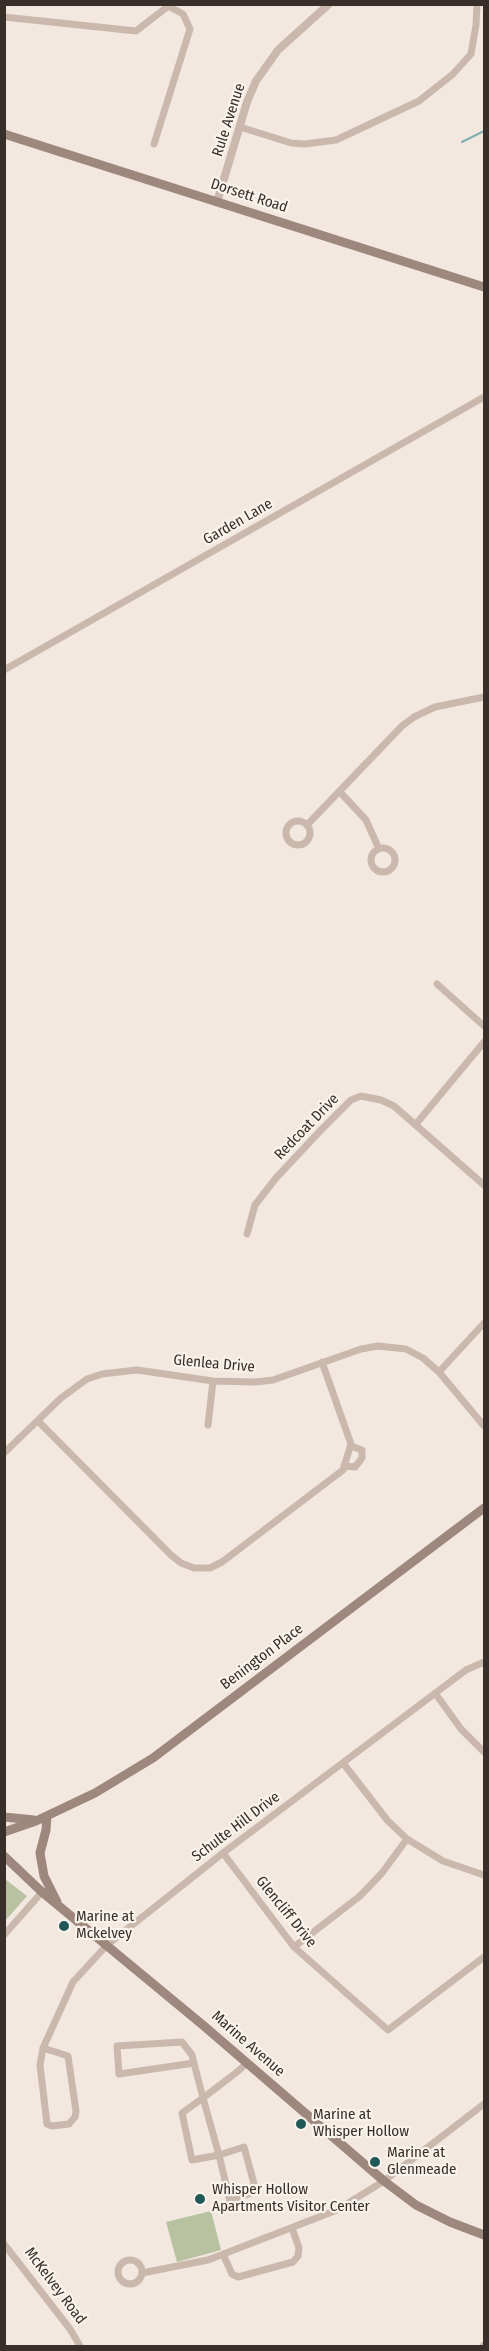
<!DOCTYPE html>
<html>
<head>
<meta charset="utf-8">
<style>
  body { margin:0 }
  #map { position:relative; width:489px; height:2351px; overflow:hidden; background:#f2e8e0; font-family:"Fira Sans Condensed",sans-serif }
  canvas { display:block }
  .frame { position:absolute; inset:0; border:6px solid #382e2a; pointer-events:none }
</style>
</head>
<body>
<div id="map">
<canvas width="489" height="2351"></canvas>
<div class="frame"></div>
</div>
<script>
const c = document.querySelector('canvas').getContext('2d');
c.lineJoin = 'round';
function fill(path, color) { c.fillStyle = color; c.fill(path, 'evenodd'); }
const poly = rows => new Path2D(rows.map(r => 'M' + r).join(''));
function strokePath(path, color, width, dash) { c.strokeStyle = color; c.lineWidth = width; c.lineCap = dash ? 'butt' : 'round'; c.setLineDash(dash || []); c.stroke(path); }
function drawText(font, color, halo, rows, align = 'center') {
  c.font = font + ' "Fira Sans Condensed",sans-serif'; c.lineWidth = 4.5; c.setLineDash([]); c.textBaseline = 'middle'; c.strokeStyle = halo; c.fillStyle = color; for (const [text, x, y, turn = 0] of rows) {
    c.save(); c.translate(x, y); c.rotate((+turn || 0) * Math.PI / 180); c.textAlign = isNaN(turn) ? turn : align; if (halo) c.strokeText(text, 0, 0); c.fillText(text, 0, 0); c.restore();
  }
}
fill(poly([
  [5,1879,27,1896,5,1921],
  [211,2211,221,2250,177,2262,166,2222]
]), '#b8c1a0');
strokePath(poly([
  [462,142,484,131]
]), '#80aead', 2);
strokePath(poly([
  [4,17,136,31,171,4],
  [240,127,291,143,305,144,336,140,419,101,453,74,471,54,476,25,477,4],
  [154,144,190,29,183,14,170,7],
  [4,670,484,397],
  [340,792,366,820,379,849],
  '286 833a12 12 0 1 1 24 0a12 12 0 1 1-24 0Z',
  [307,825,402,726,414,717,435,707,484,697],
  '371 860a12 12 0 1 1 24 0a12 12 0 1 1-24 0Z',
  [437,984,484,1026],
  [416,1124,484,1042],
  [247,1234,255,1205,276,1178,321,1130,351,1100,361,1096,381,1100,394,1106,484,1185],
  [439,1372,484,1323],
  [38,1421,171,1555,181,1563,194,1568,210,1568,222,1562,343,1470,351,1444,322,1362],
  [208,1425,213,1381],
  [4,1453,61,1398,87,1379,102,1374,137,1370,213,1381,255,1382,273,1380,361,1349,378,1346,406,1349,423,1358,439,1372,484,1426],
  [344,1466,355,1467,362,1458,362,1450,351,1446],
  [435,1693,461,1729,484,1752],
  [343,1763,388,1821,407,1839,443,1861,484,1875],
  [223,1853,294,1947,388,2030,484,1957],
  [4,1935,42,1892],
  [294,1947,360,1896,382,1873,407,1839],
  [43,2048,68,2056,76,2111,75,2117,69,2124,52,2126,47,2124,40,2065,43,2048,73,1982,107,1945,223,1853,466,1670,484,1662],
  [194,2063,119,2074,117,2046,182,2042,192,2055,194,2063,203,2098,219,2155,244,2147,256,2191,230,2201,219,2155,192,2160,182,2113,203,2098,237,2072,247,2063],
  [4,2244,70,2329,80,2346],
  [223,2254,232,2274,238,2277,293,2262,298,2256,299,2248,292,2228],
  '118 2272a12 12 0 1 1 24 0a12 12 0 1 1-24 0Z',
  [142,2273,208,2260,337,2210,384,2181,484,2104],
  [483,2346,484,2345]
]), '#cab8ac', 7);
strokePath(poly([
  [217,202,247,102,256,81,278,50,329,4]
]), '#cab8ac', 8);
strokePath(poly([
  [4,134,484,287],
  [47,1816,46,1830,40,1853,44,1876,57,1902],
  [4,1817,34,1820],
  [4,1832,36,1821,95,1793,153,1758,484,1508],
  [4,1856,42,1892,204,2026,384,2181,416,2205,450,2222,484,2235]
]), '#9e877d', 9);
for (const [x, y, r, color] of [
  [64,1926,6,"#215959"],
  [301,2124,6,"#215959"],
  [375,2162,6,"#215959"],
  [200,2199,6,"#215959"]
]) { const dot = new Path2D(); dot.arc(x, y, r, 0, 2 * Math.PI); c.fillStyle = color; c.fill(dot); strokePath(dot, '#faf3ec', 2); }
drawText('15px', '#382e2a', '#faf3ec', [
  ["Rule Avenue",229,120,-72],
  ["Dorsett Road",249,196,18],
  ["Garden Lane",238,522,-30],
  ["Redcoat Drive",307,1127,-46],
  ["Glenlea Drive",214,1364,5],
  ["Benington Place",262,1657,-37],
  ["Schulte Hill Drive",236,1827,-37],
  ["Glencliff Drive",286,1912,51],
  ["Marine Avenue",248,2044,41],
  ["McKelvey Road",55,2286,53]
]);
drawText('15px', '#382e2a', '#faf3ec', [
  ["Marine at",76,1917],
  ["Mckelvey",76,1934],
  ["Marine at",313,2115],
  ["Whisper Hollow",313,2132],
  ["Marine at",387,2153],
  ["Glenmeade",387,2170],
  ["Whisper Hollow",212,2190],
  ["Apartments Visitor Center",212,2207]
], 'left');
</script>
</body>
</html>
